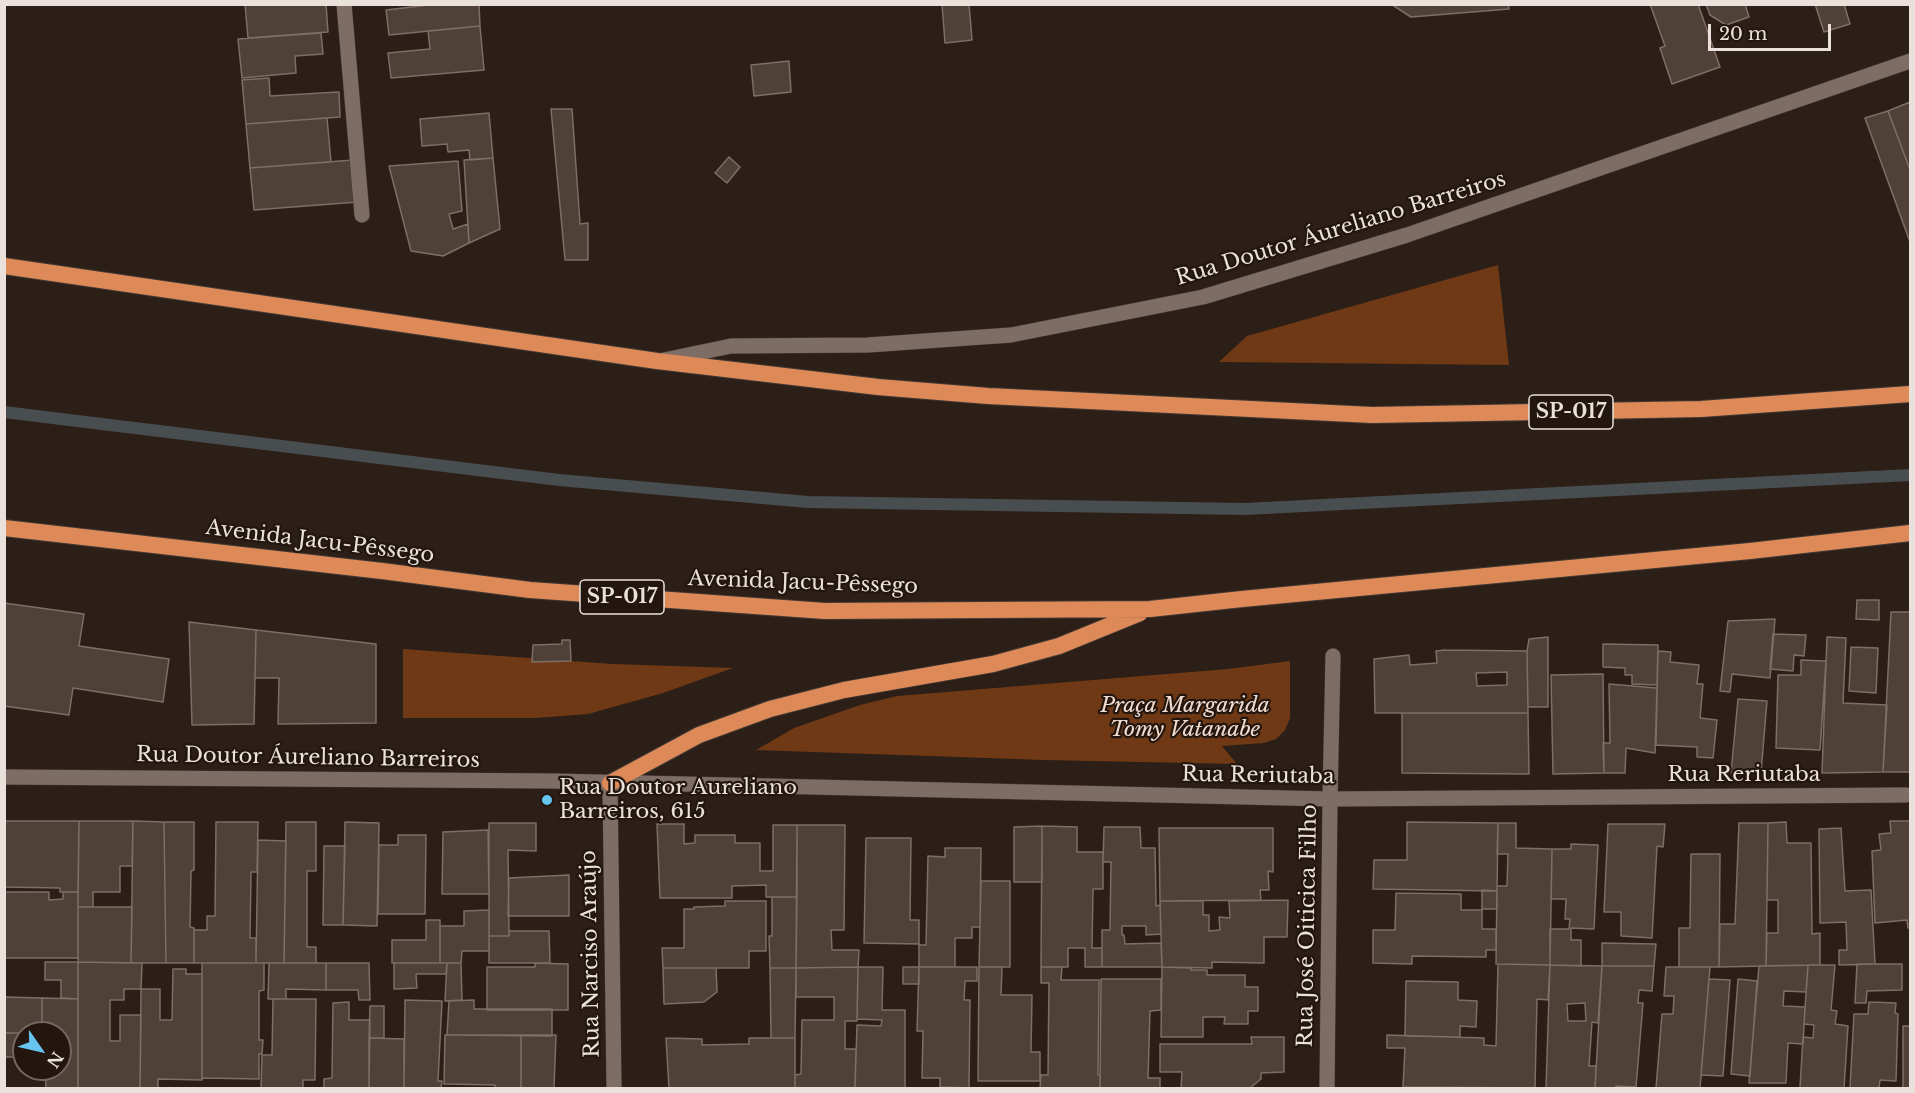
<!DOCTYPE html>
<html>
<head>
<meta charset="utf-8">
<style>
  body { margin:0 }
  #map { position:relative; width:1915px; height:1093px; overflow:hidden; background:#2c1f18; font-family:"Libre Baskerville",serif }
  canvas { display:block }
  .frame { position:absolute; inset:0; border:6px solid #eae1dc; pointer-events:none }
  .north { position:absolute; left:12px; top:1021px; width:60px; height:60px; box-sizing:border-box; background:#23160f; border:2px solid #736761; border-radius:50%; rotate:124deg; font-size:16px; font-weight:700; line-height:24px; text-align:center; color:#eae1dc }
  .north::after { content:''; display:block; margin:auto; width:21px; height:27px; background:#66c4ef; clip-path:polygon(50% 0,100% 100%,50% 72%,0 100%) }
  .scale { position:absolute; left:1708px; top:24px; width:123px; height:27px; box-sizing:border-box; border:3px solid #eae1dc; border-top:0; padding-left:8px; font-size:18px; line-height:21px; white-space:nowrap; color:#eae1dc; -webkit-text-stroke:4px #23160f; paint-order:stroke }
</style>
</head>
<body>
<div id="map">
<canvas width="1915" height="1093"></canvas>
<div class="frame"></div>
<div class="north">N</div>
<div class="scale">20 m</div>
</div>
<script>
const c = document.querySelector('canvas').getContext('2d');
c.lineJoin = 'round';
function fill(path, color) { c.fillStyle = color; c.fill(path, 'evenodd'); }
const poly = rows => new Path2D(rows.map(r => 'M' + r).join(''));
function strokePath(path, color, width, dash) { c.strokeStyle = color; c.lineWidth = width; c.lineCap = dash ? 'butt' : 'round'; c.setLineDash(dash || []); c.stroke(path); }
function drawText(font, color, halo, rows, align = 'center') {
  c.font = font + ' "Libre Baskerville",serif'; c.lineWidth = 4.5; c.setLineDash([]); c.textBaseline = 'middle'; c.strokeStyle = halo; c.fillStyle = color; for (const [text, x, y, turn = 0] of rows) {
    c.save(); c.translate(x, y); c.rotate((+turn || 0) * Math.PI / 180); c.textAlign = isNaN(turn) ? turn : align; if (halo) c.strokeText(text, 0, 0); c.fillText(text, 0, 0); c.restore();
  }
}
fill(poly([
  [1498,265,1509,365,1219,362,1247,336],
  [403,649,613,664,733,668,663,693,588,714,536,718,403,718],
  [1290,661,1290,718,1285,730,1276,739,1264,743,1222,746,1237,764,1044,760,756,750,794,728,860,705,897,696,1228,669]
]), '#703915');
strokePath(poly([
  [4,412,559,480,808,502,1245,509,1910,475]
]), '#484d4f', 12);
const building = poly([
  [245,4,326,4,328,32,248,38,245,4],
  [437,4,479,4,480,26,389,35,386,10,437,4],
  [942,4,969,4,972,40,945,43,942,4],
  [1391,4,1508,4,1509,9,1411,17,1391,4],
  [1650,4,1698,4,1720,67,1672,84,1660,48,1665,46,1650,4],
  [1706,4,1745,4,1749,17,1726,25,1710,15,1706,4],
  [1815,4,1844,4,1850,24,1824,32,1815,4],
  [480,26,484,70,391,78,388,53,430,49,428,31,480,26],
  [321,33,323,54,295,56,296,73,242,78,238,39,321,33],
  [789,61,791,92,754,96,751,65,789,61],
  [269,78,270,96,339,92,340,117,246,124,242,80,269,78],
  [1910,102,1910,170,1888,111,1910,102],
  [551,109,572,109,580,224,588,223,588,260,565,260,551,109],
  [1888,111,1910,170,1910,242,1865,118,1888,111],
  [489,113,493,158,470,160,469,150,448,152,447,144,422,146,420,119,489,113],
  [327,118,331,162,250,168,246,124,327,118],
  [729,157,740,167,727,183,715,173,729,157],
  [493,158,500,229,469,243,464,160,493,158],
  [353,160,358,202,254,210,250,168,353,160],
  [458,161,462,211,449,214,453,229,468,224,469,243,443,256,411,251,389,166,458,161],
  [1857,600,1879,600,1879,620,1856,619,1857,600],
  [4,603,84,614,79,646,169,659,163,702,73,688,69,715,4,706,4,603],
  [1891,612,1910,612,1910,772,1883,772,1891,612],
  [1775,619,1770,678,1732,674,1730,692,1720,691,1728,621,1775,619],
  [189,622,256,630,254,724,192,725,189,622],
  [256,630,376,644,376,723,278,724,279,678,255,678,256,630],
  [1773,634,1806,635,1804,656,1794,655,1793,671,1770,669,1773,634],
  [1548,637,1548,707,1528,707,1527,651,1529,639,1548,637],
  [1827,637,1846,638,1843,703,1887,705,1883,772,1822,773,1827,637],
  [562,640,570,640,571,661,532,662,533,645,562,644,562,640],
  [1603,644,1658,645,1657,685,1632,684,1632,675,1625,675,1625,668,1603,667,1603,644],
  [1851,647,1878,648,1876,693,1849,691,1851,647],
  [1445,650,1527,651,1528,713,1375,713,1374,659,1409,655,1410,665,1437,663,1436,651,1445,650],
  [1507,672,1507,685,1477,686,1476,673,1507,672],
  [1658,651,1671,652,1670,662,1699,665,1697,684,1703,684,1700,718,1717,720,1713,758,1697,757,1697,747,1656,745,1658,651],
  [1801,660,1826,661,1820,750,1776,748,1778,675,1801,675,1801,660],
  [1603,674,1604,773,1553,774,1551,675,1603,674],
  [1609,684,1657,688,1655,753,1626,748,1625,773,1604,773,1603,743,1610,743,1609,684],
  [1738,699,1767,701,1761,773,1731,773,1738,699],
  [1402,713,1528,713,1529,774,1402,773,1402,713],
  [4,821,79,821,78,892,60,892,60,888,4,887,4,821],
  [79,821,133,821,132,866,120,866,120,892,93,892,93,907,78,907,79,821],
  [133,821,164,822,166,963,131,963,133,821],
  [1890,821,1910,821,1910,928,1908,928,1907,920,1875,923,1872,851,1881,850,1879,834,1891,833,1890,821],
  [164,822,194,822,194,870,191,871,190,927,194,928,194,963,166,963,164,822],
  [216,822,258,822,257,872,251,872,250,938,256,938,256,963,194,963,194,930,207,930,207,916,215,916,216,822],
  [286,822,316,822,316,871,307,871,307,947,316,947,316,963,284,963,286,822],
  [345,822,379,823,377,926,343,925,345,822],
  [1407,822,1498,823,1497,891,1373,889,1374,860,1407,860,1407,822],
  [1786,822,1787,843,1811,843,1812,934,1820,933,1820,965,1766,966,1767,933,1778,933,1778,900,1767,900,1768,823,1786,822],
  [489,823,536,823,536,851,508,850,509,936,489,936,489,823],
  [1498,823,1516,823,1516,848,1552,849,1550,965,1496,964,1497,886,1507,886,1508,854,1497,854,1498,823],
  [1739,823,1768,823,1766,966,1719,967,1720,924,1735,924,1739,823],
  [657,824,684,824,684,844,695,843,695,835,735,835,735,843,760,843,760,871,773,871,773,825,797,825,797,897,766,897,766,885,732,886,732,898,660,898,657,824],
  [1608,824,1665,824,1663,847,1657,846,1652,938,1621,936,1621,912,1604,912,1608,824],
  [797,825,845,825,844,930,831,930,832,950,859,950,858,967,796,968,797,825],
  [1042,826,1077,827,1077,852,1103,852,1103,889,1093,889,1092,948,1102,948,1102,967,1085,967,1085,948,1068,948,1068,967,1041,967,1042,826],
  [1042,826,1042,882,1014,882,1014,827,1042,826],
  [1104,827,1140,827,1141,848,1155,848,1156,906,1160,905,1161,934,1146,935,1146,926,1122,926,1122,935,1124,935,1125,944,1161,943,1162,967,1102,967,1102,930,1110,930,1111,862,1103,862,1104,827],
  [1159,828,1273,828,1273,872,1268,871,1269,890,1260,890,1261,900,1160,901,1159,828],
  [1841,828,1845,891,1871,890,1875,964,1839,965,1839,950,1847,950,1846,922,1820,923,1819,829,1841,828],
  [488,830,489,894,442,894,443,832,488,830],
  [398,835,426,835,425,914,378,914,379,845,398,845,398,835],
  [866,838,911,838,910,920,919,920,919,944,864,943,866,838],
  [258,840,286,841,284,963,256,963,258,840],
  [1571,844,1598,845,1594,929,1571,928,1571,940,1581,940,1581,966,1550,965,1550,929,1569,929,1570,919,1565,919,1566,899,1551,899,1552,849,1571,849,1571,844],
  [324,846,345,846,343,925,323,925,324,846],
  [945,848,981,848,980,927,972,927,972,938,955,938,955,967,919,967,919,945,926,945,928,856,945,857,945,848],
  [1691,854,1720,854,1719,967,1679,967,1679,928,1690,928,1691,854],
  [569,875,569,916,508,916,509,878,569,875],
  [981,881,1010,881,1010,967,979,967,981,881],
  [1482,890,1497,891,1497,909,1482,909,1482,890],
  [4,892,49,892,49,900,63,899,63,892,78,892,78,958,4,958,4,892],
  [1396,893,1461,894,1461,910,1482,910,1482,929,1496,929,1496,950,1486,950,1486,957,1412,956,1412,964,1373,963,1373,930,1395,930,1396,893],
  [772,897,797,897,796,968,770,968,769,936,772,936,772,897],
  [1288,900,1287,937,1264,937,1264,963,1212,962,1212,968,1162,967,1160,901,1203,901,1203,915,1209,915,1209,931,1220,930,1219,917,1230,918,1229,901,1288,900],
  [725,901,766,901,766,951,749,951,749,968,663,968,662,948,684,948,684,909,694,909,694,907,725,906,725,901],
  [78,907,132,907,131,963,78,962,78,907],
  [489,910,489,951,462,951,461,963,440,963,440,926,464,926,464,911,489,910],
  [426,920,440,920,440,963,392,963,392,940,426,940,426,920],
  [509,931,549,931,550,963,489,963,489,936,509,936,509,931],
  [1602,943,1656,944,1654,966,1602,966,1602,943],
  [45,962,78,962,78,999,61,998,61,980,45,980,45,962],
  [78,962,142,963,141,989,124,989,124,1000,110,1000,110,1041,120,1041,120,1015,141,1015,140,1088,78,1088,78,962],
  [202,963,264,963,264,990,259,991,259,1040,263,1040,262,1054,259,1054,259,1079,202,1078,202,963],
  [269,963,326,963,326,990,286,989,286,999,268,999,269,963],
  [326,963,369,963,370,1000,359,1000,358,990,326,990,326,963],
  [394,963,447,963,446,974,416,974,417,988,394,989,394,963],
  [447,963,461,963,462,1000,445,1001,447,963],
  [535,963,568,964,568,1010,487,1010,487,967,535,967,535,963],
  [1498,964,1550,965,1548,1000,1537,999,1535,1088,1403,1087,1405,1048,1387,1048,1387,1035,1484,1038,1484,1045,1496,1046,1498,964],
  [1857,964,1902,964,1902,990,1867,991,1866,1003,1855,1003,1857,964],
  [1550,965,1602,966,1598,1023,1592,1022,1589,1066,1596,1066,1595,1088,1546,1088,1550,965],
  [1585,1003,1586,1021,1568,1021,1567,1004,1585,1003],
  [1808,965,1835,965,1831,1010,1837,1011,1835,1024,1848,1026,1844,1088,1800,1088,1803,1037,1813,1038,1814,1025,1804,1024,1808,965],
  [1808,965,1806,992,1784,991,1783,1006,1805,1007,1803,1044,1788,1043,1786,1083,1749,1083,1759,966,1808,965],
  [1602,966,1654,966,1652,991,1639,990,1638,1003,1643,1003,1636,1087,1616,1086,1616,1088,1595,1088,1602,966],
  [858,967,883,967,882,1010,905,1010,905,1088,855,1088,857,1025,881,1026,882,1020,857,1019,858,967],
  [858,967,857,1021,845,1021,845,1049,856,1049,855,1088,795,1088,795,1075,801,1074,802,1020,834,1020,834,997,796,997,796,968,858,967],
  [903,967,919,967,919,984,903,984,903,967],
  [919,967,977,967,977,981,965,981,964,1000,970,1000,969,1088,940,1087,940,1078,922,1078,923,1031,917,1031,919,967],
  [979,967,1002,967,1001,995,1032,995,1031,1052,1040,1052,1040,1081,978,1081,979,967],
  [1041,967,1062,967,1061,980,1099,980,1098,1075,1100,1075,1100,1088,1040,1088,1041,1075,1048,1075,1049,983,1041,983,1041,967],
  [1162,967,1191,968,1191,970,1207,970,1207,975,1245,975,1245,987,1258,987,1258,1011,1248,1011,1248,1024,1224,1024,1225,1017,1203,1017,1203,1037,1161,1037,1162,967],
  [1666,967,1710,967,1700,1088,1656,1088,1662,1014,1673,1014,1674,996,1664,996,1666,967],
  [663,968,716,968,717,992,704,1002,664,1004,663,968],
  [770,968,796,968,795,1038,771,1038,770,968],
  [173,969,186,969,186,974,202,974,202,1080,158,1079,158,1088,140,1088,141,989,160,989,160,1020,172,1020,173,969],
  [1101,979,1161,979,1161,1010,1150,1011,1148,1078,1160,1078,1160,1088,1100,1088,1101,979],
  [1709,979,1730,980,1723,1076,1701,1075,1709,979],
  [1738,979,1757,981,1750,1076,1731,1074,1738,979],
  [1406,981,1458,982,1458,1000,1477,1001,1476,1027,1460,1026,1460,1037,1405,1036,1406,981],
  [4,997,42,998,42,1033,4,1033,4,997],
  [42,998,78,999,78,1088,46,1088,45,1069,60,1069,60,1033,42,1033,42,998],
  [273,999,316,999,315,1080,303,1080,303,1088,261,1088,262,1055,272,1055,273,999],
  [405,1000,442,1001,438,1081,442,1081,441,1088,404,1088,405,1000],
  [474,1000,474,1009,552,1009,552,1036,447,1035,449,1001,474,1000],
  [349,1002,349,1020,370,1020,369,1088,324,1088,324,1079,332,1078,333,1003,349,1002],
  [1869,1002,1896,1003,1895,1013,1898,1014,1896,1081,1880,1080,1879,1088,1850,1088,1854,1014,1868,1014,1869,1002],
  [370,1006,384,1006,384,1038,369,1038,370,1006],
  [1903,1026,1910,1026,1910,1088,1903,1088,1903,1026],
  [4,1033,42,1033,24,1033,24,1057,4,1057,4,1033],
  [445,1035,521,1035,521,1088,495,1088,495,1085,444,1084,445,1035],
  [521,1035,556,1035,554,1088,521,1088,521,1035],
  [1251,1037,1284,1037,1284,1072,1261,1073,1261,1079,1250,1088,1181,1088,1182,1072,1160,1072,1160,1044,1252,1044,1251,1037],
  [369,1038,404,1039,404,1088,369,1088,369,1038],
  [666,1038,702,1039,702,1045,749,1044,749,1038,795,1038,795,1088,669,1088,666,1038]
]);
fill(building, '#4f4138');
strokePath(building, '#7e6e65', 1.5);
const minor = poly([
  [344,4,362,215],
  [1333,656,1330,799,1906,795],
  [610,783,614,1088]
]);
const tertiary = poly([
  [664,360,731,346,868,345,1011,335,1203,297,1407,235,1910,61],
  [4,777,554,781,1330,799,1327,1088]
]);
const trunk = poly([
  [4,266,657,361,878,387,988,396,1372,415,1701,409,1910,394],
  [4,528,382,571,530,590,825,611,1150,609,1242,599,1750,551,1910,533],
  [610,783,699,735,770,709,844,690,993,664,1059,646,1140,613]
]);
strokePath(minor, '#433934', 16);
strokePath(tertiary, '#433934', 16);
strokePath(trunk, '#433934', 18);
strokePath(minor, '#7e6d64', 15);
strokePath(tertiary, '#7e6d64', 15);
strokePath(trunk, '#de8a58', 16);
for (const [x, y, r, color] of [
  [547,800,6,"#66c4ef"]
]) { const dot = new Path2D(); dot.arc(x, y, r, 0, 2 * Math.PI); c.fillStyle = color; c.fill(dot); strokePath(dot, '#23160f', 2); }
for (const [x, y, w] of [
  [1571,412,84],
  [622,597,84]
]) { const box = new Path2D(); box.roundRect(x - w / 2, y - 17, w, 34, 4.5); c.fillStyle = '#23160f'; c.fill(box); strokePath(box, '#eae1dc', 1.5); }
drawText('bold 20px', '#eae1dc', null, [
  ["SP-017",1571,412],
  ["SP-017",622,597]
]);
drawText('21px', '#eae1dc', '#23160f', [
  ["Rua Doutor Áureliano Barreiros",1341,229,-17],
  ["Avenida Jacu-Pêssego",320,542,7],
  ["Avenida Jacu-Pêssego",803,583,2],
  ["Rua Doutor Áureliano Barreiros",308,758,1],
  ["Rua Reriutaba",1744,775],
  ["Rua Reriutaba",1258,776,1],
  ["Rua José Oiticica Filho",1308,926,-89],
  ["Rua Narciso Araújo",591,954,-91]
]);
drawText('italic 21px', '#f2dccf', '#23160f', [
  ["Praça Margarida",1185,706],
  ["Tomy Vatanabe",1185,730]
]);
drawText('21px', '#eae1dc', '#23160f', [
  ["Rua Doutor Aureliano",559,788],
  ["Barreiros, 615",559,812]
], 'left');
</script>
</body>
</html>
